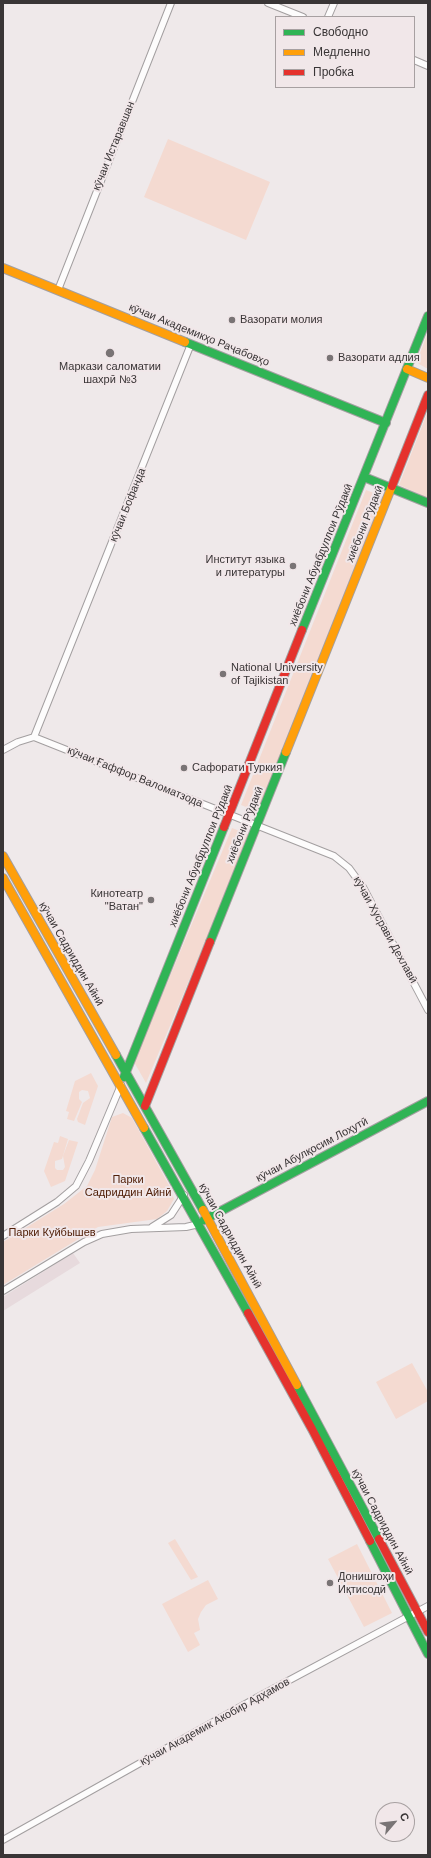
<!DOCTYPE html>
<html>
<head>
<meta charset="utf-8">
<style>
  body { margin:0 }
  #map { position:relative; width:431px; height:1858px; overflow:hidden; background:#efe9ea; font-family:Helvetica,sans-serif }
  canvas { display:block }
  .frame { position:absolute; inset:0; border:4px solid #393536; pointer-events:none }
  .legend { position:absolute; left:275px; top:16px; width:140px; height:72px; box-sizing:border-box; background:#f1e7e9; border:1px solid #a7a0a1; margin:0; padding:5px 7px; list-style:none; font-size:12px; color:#393536 }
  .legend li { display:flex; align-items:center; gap:8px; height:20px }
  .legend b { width:20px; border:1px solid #a7a0a1 }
  .north { position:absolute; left:375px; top:1802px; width:40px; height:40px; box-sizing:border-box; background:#f1e7e9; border:1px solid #a7a0a1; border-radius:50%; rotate:62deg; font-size:11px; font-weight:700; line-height:16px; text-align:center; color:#393536 }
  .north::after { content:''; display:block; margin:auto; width:14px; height:18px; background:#797475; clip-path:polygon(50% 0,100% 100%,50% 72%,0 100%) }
</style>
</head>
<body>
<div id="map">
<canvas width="431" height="1858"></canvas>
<div class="frame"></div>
<ul class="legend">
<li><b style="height:5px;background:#30b455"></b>Свободно</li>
<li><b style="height:5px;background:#ff9f0a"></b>Медленно</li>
<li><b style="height:5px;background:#e5322d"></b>Пробка</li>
</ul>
<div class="north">С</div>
</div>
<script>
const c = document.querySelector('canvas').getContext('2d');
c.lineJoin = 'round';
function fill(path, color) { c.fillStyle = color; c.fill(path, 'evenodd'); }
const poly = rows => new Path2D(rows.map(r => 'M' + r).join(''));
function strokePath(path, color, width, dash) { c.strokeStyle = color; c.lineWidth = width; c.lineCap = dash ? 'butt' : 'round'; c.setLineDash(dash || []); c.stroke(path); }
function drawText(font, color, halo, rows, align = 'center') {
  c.font = font + ' Helvetica,sans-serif'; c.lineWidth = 4; c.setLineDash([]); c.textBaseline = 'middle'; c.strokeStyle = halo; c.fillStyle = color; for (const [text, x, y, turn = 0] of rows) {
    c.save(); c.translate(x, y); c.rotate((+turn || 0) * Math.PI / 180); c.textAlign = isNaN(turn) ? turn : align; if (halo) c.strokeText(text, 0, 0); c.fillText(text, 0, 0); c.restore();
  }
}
fill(poly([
  [73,1253,80,1263,3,1311,3,1297]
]), '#e7dadd');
fill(poly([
  [168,139,270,182,246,240,144,197],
  [428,332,428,368,426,368,419,364,417,361],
  [428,411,428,498,399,485],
  [366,490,384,497,258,812,241,805],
  [232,828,250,835,146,1083,134,1062],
  [91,1073,98,1086,85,1125,78,1122,77,1119,83,1103,90,1098,88,1091,82,1090,79,1092,79,1099,82,1102,74,1121,67,1119,69,1112,66,1111,75,1081],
  [123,1113,132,1118,170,1187,174,1199,167,1211,157,1219,98,1227,3,1285,3,1242,64,1204,87,1186,95,1170,112,1117],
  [60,1136,68,1139,62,1159,55,1161,55,1168,57,1170,63,1170,65,1167,63,1156,69,1140,78,1142,65,1181,51,1187,44,1171,54,1142,58,1143],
  [412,1363,428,1392,428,1401,396,1419,376,1382],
  [175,1539,198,1577,191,1580,168,1543],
  [357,1544,392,1613,364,1627,328,1559],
  [208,1580,218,1599,206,1605,201,1612,198,1619,200,1630,194,1633,200,1645,188,1652,162,1604]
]), '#f4dad1');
const street = poly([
  [268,3,303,17],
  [328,17,334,3],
  [414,60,428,66],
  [58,290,171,3],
  [34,737,191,344],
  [3,750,18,742,34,737,334,856,349,868,363,887,428,1010],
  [152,1227,171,1215,184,1195],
  [3,1236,57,1202,76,1186,89,1161,121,1085],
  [3,1291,84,1242,102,1234,131,1229,186,1227,199,1224],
  [3,1840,256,1698,428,1606]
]);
const fast = poly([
  [185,342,386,423],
  [364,477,428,503],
  [302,630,428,316],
  [210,942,286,752],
  [116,1055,203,1210],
  [124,1077,224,827],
  [144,1128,248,1313],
  [204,1220,428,1101],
  [297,1385,379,1539],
  [370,1541,428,1654]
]);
const slow = poly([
  [3,268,185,342],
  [407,369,428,378],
  [286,752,392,486],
  [3,856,116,1055],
  [3,878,144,1128],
  [203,1210,297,1385]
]);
const jam = poly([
  [392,486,428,395],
  [224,827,302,630],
  [145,1106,210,942],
  [248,1313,312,1429,370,1541],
  [379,1539,428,1632]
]);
strokePath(street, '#a39fa0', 8);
strokePath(fast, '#a39fa0', 10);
strokePath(slow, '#a39fa0', 10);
strokePath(jam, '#a39fa0', 10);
strokePath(street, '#fdfcfc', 6);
strokePath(fast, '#30b455', 8);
strokePath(slow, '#ff9f0a', 8);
strokePath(jam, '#e5322d', 8);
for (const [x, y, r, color] of [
  [232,320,4,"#797475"],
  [110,353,5,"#797475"],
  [330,358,4,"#797475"],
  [293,566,4,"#797475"],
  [223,674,4,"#797475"],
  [184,768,4,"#797475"],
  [151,900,4,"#797475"],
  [330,1583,4,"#797475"]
]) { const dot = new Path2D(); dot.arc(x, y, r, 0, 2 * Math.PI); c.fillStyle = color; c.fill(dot); strokePath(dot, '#f1e7e9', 1.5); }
drawText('11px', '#393536', '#f1e7e9', [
  ["кӯчаи Истаравшан",114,146,-68],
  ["кӯчаи Академикҳо Раҷабовҳо",199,335,22],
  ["кӯчаи Бофанда",128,505,-68],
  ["хиёбони Рӯдакӣ",365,524,-68],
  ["хиёбони Абуабдуллои Рӯдакӣ",321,555,-68],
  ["кӯчаи Ғаффор Валоматзода",135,777,22],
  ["хиёбони Рӯдакӣ",245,825,-68],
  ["хиёбони Абуабдуллои Рӯдакӣ",201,856,-68],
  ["кӯчаи Хусрави Дехлавӣ",385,930,61],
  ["кӯчаи Садриддин Айнӣ",71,954,60],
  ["кӯчаи Абулқосим Лоҳутӣ",312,1150,-28],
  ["кӯчаи Садриддин Айнӣ",230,1236,61],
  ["кӯчаи Садриддин Айнӣ",382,1522,62],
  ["кӯчаи Академик Акобир Адҳамов",215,1722,-29]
]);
drawText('11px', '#393536', '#f1e7e9', [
  ["Вазорати молия",240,320],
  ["Вазорати адлия",338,358],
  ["Маркази саломатии",110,367,"center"],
  ["шахрӣ №3",110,380,"center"],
  ["Институт языка",285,560,"right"],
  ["и литературы",285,573,"right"],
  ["National University",231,668],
  ["of Tajikistan",231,681],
  ["Сафорати Туркия",192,768],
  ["Кинотеатр",143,894,"right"],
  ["\"Ватан\"",143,907,"right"],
  ["Донишгоҳи",338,1577],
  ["Иқтисодӣ",338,1590]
], 'left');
drawText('11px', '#512009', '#f1e7e9', [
  ["Парки",128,1180],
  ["Садриддин Айнӣ",128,1193],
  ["Парки Куйбышев",52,1233]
]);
</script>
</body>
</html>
